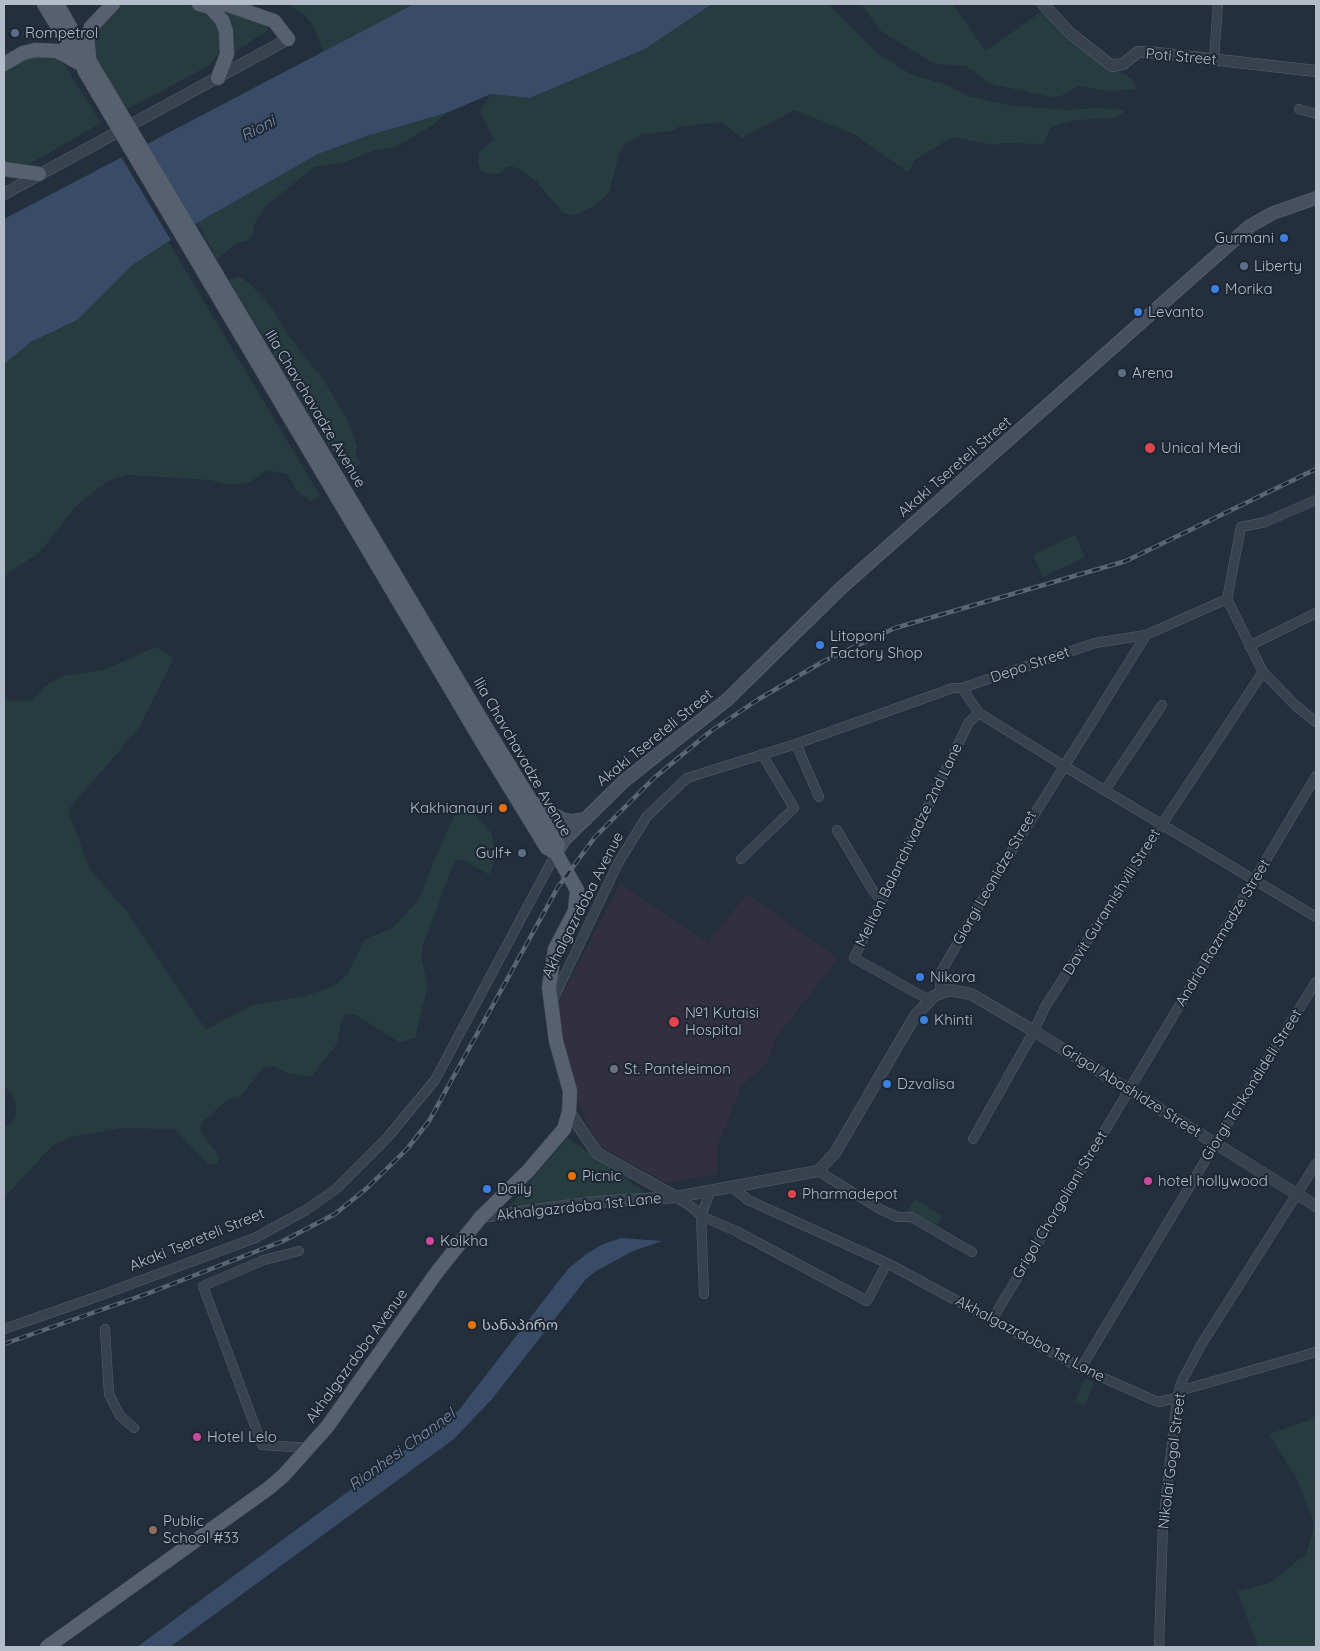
<!DOCTYPE html>
<html>
<head>
<meta charset="utf-8">
<style>
  body { margin:0 }
  #map { position:relative; width:1320px; height:1651px; overflow:hidden; background:#242f3e; font-family:Quicksand,sans-serif }
  canvas { display:block }
  .frame { position:absolute; inset:0; border:5px solid #b4bcc9; pointer-events:none }
</style>
</head>
<body>
<div id="map">
<canvas width="1320" height="1651"></canvas>
<div class="frame"></div>
</div>
<script>
const c = document.querySelector('canvas').getContext('2d');
c.lineJoin = 'round';
function fill(path, color) { c.fillStyle = color; c.fill(path, 'evenodd'); }
const poly = rows => new Path2D(rows.map(r => 'M' + r).join(''));
function strokePath(path, color, width, dash) { c.strokeStyle = color; c.lineWidth = width; c.lineCap = dash ? 'butt' : 'round'; c.setLineDash(dash || []); c.stroke(path); }
function drawText(font, color, halo, rows, align = 'center') {
  c.font = font + ' Quicksand,"Noto Sans Georgian",sans-serif'; c.lineWidth = 4; c.setLineDash([]); c.textBaseline = 'middle'; c.strokeStyle = halo; c.fillStyle = color; for (const [text, x, y, turn = 0] of rows) {
    c.save(); c.translate(x, y); c.rotate((+turn || 0) * Math.PI / 180); c.textAlign = isNaN(turn) ? turn : align; if (halo) c.strokeText(text, 0, 0); c.fillText(text, 0, 0); c.restore();
  }
}
fill(poly([
  [620,883,708,943,747,894,838,958,775,1039,767,1064,742,1085,717,1146,717,1174,666,1183,598,1144,577,1101,557,1005]
]), '#32303f');
fill(poly([
  [117,4,181,4,202,10,212,17,216,24,221,39,218,54,210,65,126,110,95,61,93,40,100,24],
  [289,4,414,4,323,52,315,28,305,15],
  [712,4,828,4,876,52,912,75,948,85,967,96,1013,106,1069,110,1098,108,1126,110,1116,118,1077,120,1052,126,1043,144,1003,143,994,145,952,137,915,160,908,172,852,133,794,110,742,138,721,122,678,127,672,131,642,134,624,145,619,154,609,193,594,206,574,216,563,213,536,181,518,168,508,166,501,173,491,174,481,171,478,162,479,153,494,139,480,111,491,94,530,98,645,49],
  [861,4,952,4,986,51,1042,11,1071,42,1132,79,1137,89,1107,91,1078,86,1061,96,1051,97,991,84,966,66,936,64,918,54,881,31],
  [218,8,267,24,268,30,234,52,235,34,230,22],
  [36,56,52,56,64,64,101,123,26,166,4,165,4,70,12,64],
  [446,113,433,125,397,146,375,150,345,162,314,167,266,206,255,223,253,234,247,241,237,243,217,259,197,223,318,154,367,136],
  [168,241,320,496,311,501,297,491,287,474,267,470,250,482,229,485,210,480,129,475,109,480,78,504,39,553,4,575,4,364,31,342,77,320,132,265],
  [239,276,249,283,271,306,286,332,325,382,347,419,357,446,356,456,361,463,346,474,229,280],
  [1075,535,1085,557,1043,577,1033,555],
  [156,647,174,658,139,728,68,810,89,868,128,913,206,1030,252,1005,305,996,334,986,348,974,365,939,393,928,419,899,441,844,454,817,462,811,473,811,492,834,495,855,490,875,465,861,455,860,423,945,421,956,428,985,415,1038,399,1042,356,1015,346,1014,341,1023,337,1044,312,1076,289,1074,274,1066,264,1067,239,1098,229,1099,203,1121,200,1131,219,1156,217,1164,209,1165,174,1129,121,1128,70,1137,51,1147,4,1198,4,1128,11,1124,16,1116,16,1106,13,1096,4,1086,4,698,11,702,31,701,45,686,63,676,103,670],
  [568,1138,645,1192,505,1212,536,1174],
  [915,1199,942,1216,935,1228,907,1211],
  [1085,1378,1094,1382,1085,1406,1075,1402],
  [1316,1418,1316,1647,1258,1647,1237,1591,1270,1583,1307,1553,1314,1525,1298,1481,1269,1434]
]), '#263c3f');
fill(poly([
  [414,4,712,4,645,49,530,98,491,94,446,113,367,136,318,154,197,223,132,265,77,320,31,342,4,364,4,219],
  [621,1238,662,1241,633,1251,596,1271,586,1279,492,1399,454,1439,170,1647,137,1647,459,1410,568,1269,585,1255,601,1245]
]), '#394c67');
fill(poly([
  [144,143,195,228,172,242,120,155]
]), '#242f3e');
const minor = poly([
  [1214,59,1218,4],
  [1299,109,1316,114],
  [1227,599,1263,672,1295,705,1316,722],
  [1227,599,1241,527,1265,522,1316,500],
  [1249,646,1316,613],
  [962,688,979,713,1064,766,1316,917],
  [796,744,819,797],
  [1105,790,1162,705],
  [837,830,873,891,882,900],
  [741,859,794,808,762,754],
  [940,992,941,972,996,876,1146,635],
  [929,1000,854,958,969,722,979,713],
  [552,1002,618,863,647,816,687,778,796,744,953,688,962,688,1095,643,1146,635,1227,599],
  [973,1139,1034,1031,1045,1007,1162,824,1263,672],
  [818,1171,880,1209,897,1217,911,1217,972,1252],
  [733,1188,748,1200,887,1263,1081,1368,1158,1402,1177,1398],
  [710,1192,701,1216,736,1231,867,1301,887,1263],
  [676,1197,693,1208,701,1216,704,1294],
  [299,1251,264,1260,203,1286,262,1445,310,1448],
  [992,1320,1316,776],
  [4,1329,99,1296,255,1238,306,1210,336,1189,387,1138,435,1080,556,853],
  [105,1329,109,1394,120,1416,134,1428],
  [1081,1368,1215,1144,1316,982],
  [1179,1391,1316,1352],
  [1159,1647,1163,1525,1177,1398,1182,1381,1201,1345,1316,1164]
]);
const tertiary = poly([
  [1043,4,1070,33,1112,66,1123,64,1138,52,1148,52,1316,71],
  [4,194,288,39],
  [569,1112,597,1153,676,1197],
  [481,1217,596,1202,676,1197,818,1171,835,1153,915,1016,934,996,949,990,971,994,1034,1031,1316,1206]
]);
const secondary = poly([
  [532,802,562,819,572,821,586,819],
  [556,853,564,840,624,781,728,699,840,589,1250,226,1273,213,1316,198]
]);
const primary = poly([
  [44,4,80,63],
  [57,4,92,65],
  [199,4,210,7,222,20,226,31,227,54,218,78],
  [225,4,274,21,288,39],
  [89,56,87,37,91,27,113,4],
  [4,64,23,53,35,50,57,51,81,64],
  [4,169,39,174],
  [491,736,558,845,556,853],
  [482,742,547,848,556,853],
  [47,1647,269,1488,284,1475,327,1427,437,1272,481,1217,528,1171,564,1129,569,1112,570,1091,556,1041,549,987,555,949,575,911,577,890,556,853]
]);
strokePath(minor, '#565f6c', 10);
strokePath(tertiary, '#565f6c', 12);
strokePath(secondary, '#565f6c', 14);
strokePath(primary, '#414a57', 15);
strokePath(minor, '#38414e', 9);
strokePath(tertiary, '#38414e', 11);
strokePath(secondary, '#465061', 12);
strokePath(primary, '#56606e', 14);
const rail = poly([
  [4,1344,149,1293,283,1241,335,1214,367,1188,407,1149,429,1121,558,887,595,837,654,778,711,731,759,699,824,661,895,628,1126,561,1316,469]
]);
strokePath(rail, '#5a6575', 4.5);
strokePath(rail, '#1d2633', 2.5, [8]);
const primaryBridge = poly([
  [92,65,491,736],
  [84,70,482,742]
]);
strokePath(primaryBridge, '#414a57', 15, []);
strokePath(primaryBridge, '#56606e', 14);
for (const [x, y, r, color] of [
  [15,33,5,"#5c6f8a"],
  [1284,238,5,"#3f7fe0"],
  [1244,266,5,"#5c6f8a"],
  [1215,289,5,"#3f7fe0"],
  [1138,312,5,"#3f7fe0"],
  [1122,373,5,"#5c6f8a"],
  [1150,448,6,"#e0444e"],
  [820,645,5,"#3f7fe0"],
  [503,808,5,"#e8710a"],
  [522,853,5,"#5c6f8a"],
  [920,977,5,"#3f7fe0"],
  [924,1020,5,"#3f7fe0"],
  [674,1022,6,"#e0444e"],
  [614,1069,5,"#6b7280"],
  [887,1084,5,"#3f7fe0"],
  [572,1176,5,"#e8710a"],
  [1148,1181,5,"#d1479c"],
  [487,1189,5,"#3f7fe0"],
  [792,1194,5,"#e0444e"],
  [430,1241,5,"#d1479c"],
  [472,1325,5,"#e8710a"],
  [197,1437,5,"#d1479c"],
  [153,1530,5,"#8d6e63"]
]) { const dot = new Path2D(); dot.arc(x, y, r, 0, 2 * Math.PI); c.fillStyle = color; c.fill(dot); strokePath(dot, '#1d2633', 2); }
drawText('15px', '#b4bcc9', '#1d2633', [
  ["Rompetrol",25,33],
  ["Gurmani",1274,238,"right"],
  ["Liberty",1254,266],
  ["Morika",1225,289],
  ["Levanto",1148,312],
  ["Arena",1132,373],
  ["Unical Medi",1161,448],
  ["Litoponi",830,636],
  ["Factory Shop",830,653],
  ["Kakhianauri",493,808,"right"],
  ["Gulf+",512,853,"right"],
  ["Nikora",930,977],
  ["№1 Kutaisi",685,1013],
  ["Hospital",685,1030],
  ["Khinti",934,1020],
  ["St. Panteleimon",624,1069],
  ["Dzvalisa",897,1084],
  ["Picnic",582,1176],
  ["hotel hollywood",1158,1181],
  ["Daily",497,1189],
  ["Pharmadepot",802,1194],
  ["Kolkha",440,1241],
  ["სანაპირო",482,1325],
  ["Hotel Lelo",207,1437],
  ["Public",163,1521],
  ["School #33",163,1538]
], 'left');
drawText('15px', '#b4bcc9', '#1d2633', [
  ["Poti Street",1181,57,5],
  ["Ilia Chavchavadze Avenue",315,409,59],
  ["Akaki Tsereteli Street",955,467,-41],
  ["Depo Street",1030,665,-19],
  ["Akaki Tsereteli Street",655,738,-39],
  ["Ilia Chavchavadze Avenue",522,757,60],
  ["Meliton Balanchivadze 2nd Lane",909,845,-64],
  ["Giorgi Leonidze Street",995,878,-60],
  ["Davit Guramishvili Street",1112,902,-58],
  ["Akhalgazrdoba Avenue",583,905,-63],
  ["Andria Razmadze Street",1223,933,-59],
  ["Giorgi Tchkondideli Street",1252,1085,-58],
  ["Grigol Abashidze Street",1131,1091,32],
  ["Grigol Chorgoliani Street",1060,1205,-59],
  ["Akhalgazrdoba 1st Lane",579,1207,-6],
  ["Akaki Tsereteli Street",197,1240,-22],
  ["Akhalgazrdoba 1st Lane",1030,1339,28],
  ["Akhalgazrdoba Avenue",357,1356,-54],
  ["Nikolai Gogol Street",1172,1461,-83]
]);
drawText('italic 16px', '#7c92b1', '#1d2633', [
  ["Rioni",258,129,-28],
  ["Rionhesi Channel",402,1450,-36]
]);
</script>
</body>
</html>
